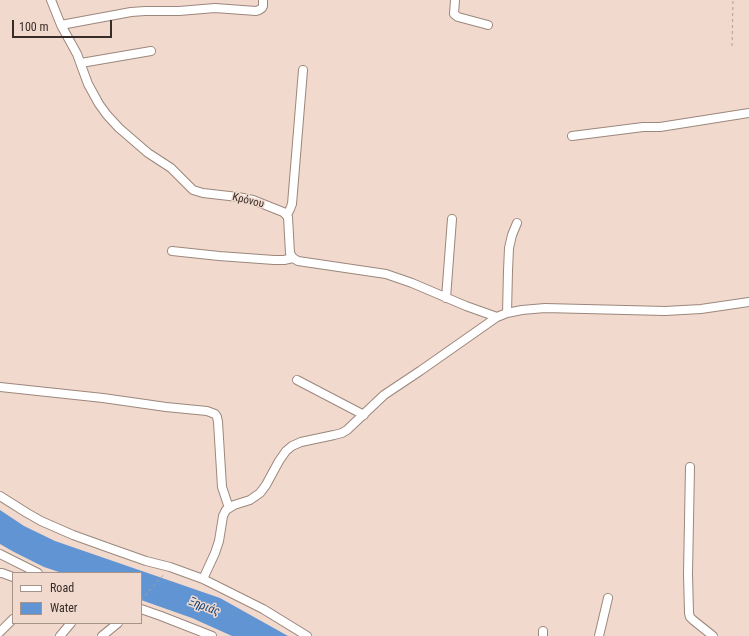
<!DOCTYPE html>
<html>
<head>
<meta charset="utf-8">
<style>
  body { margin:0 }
  #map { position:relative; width:749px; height:636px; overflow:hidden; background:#f1d9cd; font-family:"Roboto Condensed",sans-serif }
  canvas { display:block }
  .legend { position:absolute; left:12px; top:572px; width:130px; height:52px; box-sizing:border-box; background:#f1d9cd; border:1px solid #a6948b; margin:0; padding:5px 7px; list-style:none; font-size:12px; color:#362d29 }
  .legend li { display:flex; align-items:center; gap:8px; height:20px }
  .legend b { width:20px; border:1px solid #a6948b }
  .scale { position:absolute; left:12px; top:20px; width:100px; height:18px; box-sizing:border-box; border:2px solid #362d29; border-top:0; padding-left:5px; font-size:12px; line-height:14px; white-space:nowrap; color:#362d29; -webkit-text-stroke:3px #f1d9cd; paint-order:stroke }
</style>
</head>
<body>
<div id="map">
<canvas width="749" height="636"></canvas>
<ul class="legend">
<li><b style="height:5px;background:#fff"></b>Road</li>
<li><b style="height:11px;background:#6194d3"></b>Water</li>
</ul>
<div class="scale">100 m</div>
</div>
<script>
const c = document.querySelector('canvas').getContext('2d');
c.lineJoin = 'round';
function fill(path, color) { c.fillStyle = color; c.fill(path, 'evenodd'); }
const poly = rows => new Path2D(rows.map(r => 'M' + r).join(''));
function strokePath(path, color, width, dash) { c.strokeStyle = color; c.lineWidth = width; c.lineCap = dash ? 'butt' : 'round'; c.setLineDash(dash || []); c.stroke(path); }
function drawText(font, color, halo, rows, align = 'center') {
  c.font = font + ' "Roboto Condensed",sans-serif'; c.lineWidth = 3; c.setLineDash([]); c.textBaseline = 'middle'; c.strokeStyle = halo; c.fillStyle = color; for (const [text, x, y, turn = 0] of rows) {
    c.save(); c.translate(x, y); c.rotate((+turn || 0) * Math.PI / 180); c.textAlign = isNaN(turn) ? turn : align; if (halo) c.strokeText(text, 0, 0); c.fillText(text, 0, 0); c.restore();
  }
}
fill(poly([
  [0,510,24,526,55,541,220,598,288,636,232,636,192,618,141,600,141,573,62,573,44,567,14,552,0,544]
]), '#6194d3');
const minor = poly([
  [51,0,61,25,77,54,88,84,99,104,107,115,119,128,148,153,171,168,193,190,203,193,238,197,253,200,283,212,288,217,290,253,293,258,298,261,386,274,412,283,466,306,497,317],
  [455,0,454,14,458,17,488,25],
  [61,25,131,12,145,11,179,11,215,8,256,11,259,10,262,8,263,6,263,0],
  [81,63,151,51],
  [572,136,643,127,660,127,749,113],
  [287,215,290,209,292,204,303,70],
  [172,251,219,256,274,260,284,260,293,258],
  [446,298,452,219],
  [507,313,508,271,509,248,512,235,517,223],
  [297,380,364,415],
  [0,387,103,398,166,407,207,411,215,414,217,417,218,422,222,487,229,508],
  [690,467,688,574,689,613,690,617,693,620,713,636],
  [0,496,27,513,41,521,73,535,112,549,146,561,170,567,203,579,263,609,307,636],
  [0,554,38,573],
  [0,573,2,573,13,577],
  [203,579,215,553,219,541,223,516,226,510,234,505,250,500,260,493,266,485,279,461,286,451,292,446,301,442,334,435,342,433,347,430,384,395,420,371,497,317,507,313,522,310,545,308,665,311,701,309,749,302],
  [141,609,161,616,212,636],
  [0,632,13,619],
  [60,636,71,623],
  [102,636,118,623],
  [543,636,543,631],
  [599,636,608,598]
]);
strokePath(minor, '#9c877c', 10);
strokePath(poly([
  [732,46,733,0],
  [141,600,164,574]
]), '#b29f96', 1, [3, 3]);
strokePath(minor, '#fff', 8);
drawText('11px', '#362d29', '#f1d9cd', [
  ["Κρόνου",248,201,14]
]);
drawText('italic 12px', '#094079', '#f1d9cd', [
  ["Ξηριάς",204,607,20]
]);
</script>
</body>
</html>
